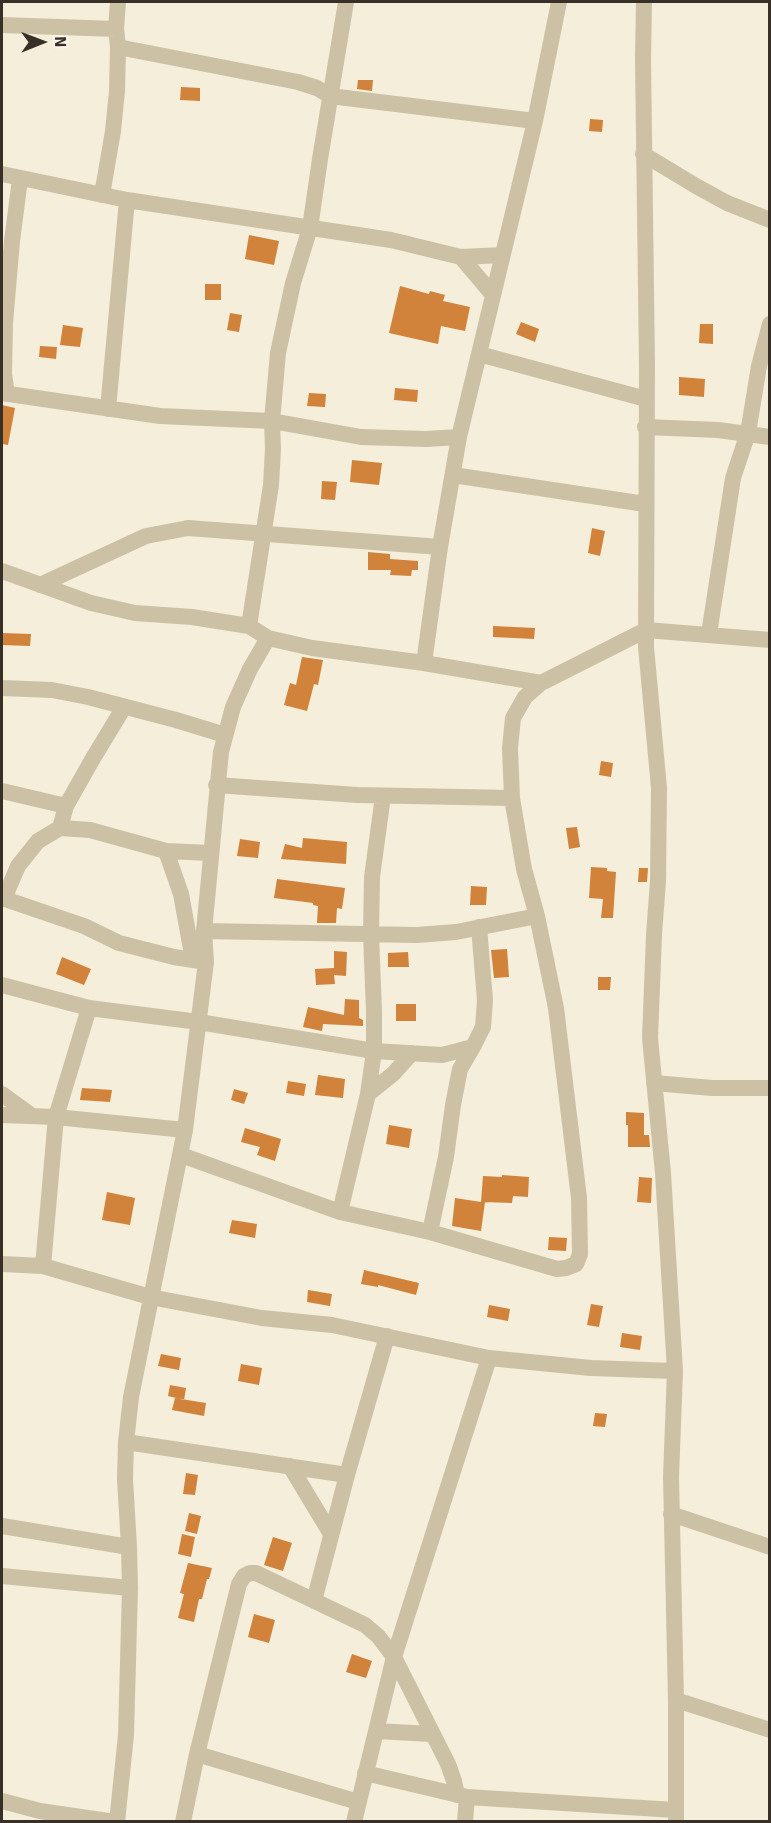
<!DOCTYPE html>
<html>
<head>
<meta charset="utf-8">
<style>
  body { margin:0 }
  #map { position:relative; width:771px; height:1823px; overflow:hidden; background:#f4eeda; font-family:Signika,sans-serif }
  canvas { display:block }
  .frame { position:absolute; inset:0; border:3px solid #383027; pointer-events:none }
  .north { position:absolute; left:12px; top:12px; width:60px; height:60px; -webkit-text-stroke:4px #fbf6e7; paint-order:stroke; rotate:89deg; font-size:16px; font-weight:700; line-height:24px; text-align:center; color:#383027 }
  .north::after { content:''; display:block; margin:auto; width:21px; height:27px; background:#383027; clip-path:polygon(50% 0,100% 100%,50% 72%,0 100%) }
</style>
</head>
<body>
<div id="map">
<canvas width="771" height="1823"></canvas>
<div class="frame"></div>
<div class="north">N</div>
</div>
<script>
const c = document.querySelector('canvas').getContext('2d');
c.lineJoin = 'round';
function fill(path, color) { c.fillStyle = color; c.fill(path, 'evenodd'); }
const poly = rows => new Path2D(rows.map(r => 'M' + r).join(''));
function strokePath(path, color, width, dash) { c.strokeStyle = color; c.lineWidth = width; c.lineCap = dash ? 'butt' : 'round'; c.setLineDash(dash || []); c.stroke(path); }
fill(poly([
  [358,80,373,80,372,91,357,89],
  [181,87,200,88,200,101,180,100],
  [590,119,603,120,602,132,589,131],
  [249,235,279,241,274,265,245,259],
  [205,284,221,284,221,300,205,300],
  [400,286,429,294,430,291,445,295,443,301,470,307,465,331,441,326,438,344,389,333],
  [230,313,242,315,239,332,227,330],
  [521,322,539,329,535,342,516,334],
  [700,324,713,324,713,344,699,343],
  [63,325,83,328,80,347,60,345],
  [40,346,57,347,56,359,39,357],
  [679,377,705,379,704,397,679,395],
  [395,388,418,390,417,402,394,400],
  [309,393,326,394,325,407,307,406],
  [2,405,15,408,8,445,2,444],
  [352,460,382,463,379,485,350,482],
  [322,481,337,482,335,500,321,499],
  [592,528,605,531,600,556,588,553],
  [368,552,390,554,390,559,418,561,418,570,412,570,411,576,390,575,391,570,368,570],
  [493,626,535,628,534,639,493,637],
  [2,633,31,634,30,646,2,645],
  [302,657,323,660,318,685,314,684,307,711,284,705,290,683,296,685],
  [601,761,613,763,611,777,599,775],
  [577,827,580,847,569,849,566,828],
  [303,838,347,842,346,864,281,859,285,844,302,848],
  [240,839,260,842,258,858,237,856],
  [591,867,607,868,607,871,616,872,613,918,601,918,603,899,589,898],
  [639,868,648,868,647,882,638,882],
  [277,879,345,888,342,909,337,908,336,923,317,923,318,906,313,905,313,903,274,898],
  [471,886,487,887,486,905,470,905],
  [507,949,509,977,494,978,491,950],
  [334,951,347,952,346,976,334,975,335,984,316,985,315,969,334,968],
  [408,952,409,967,388,967,388,953],
  [62,957,91,969,84,985,56,974],
  [598,977,611,977,610,990,598,990],
  [345,999,359,1000,359,1018,363,1020,363,1026,323,1024,322,1031,303,1027,308,1007,344,1015],
  [396,1004,416,1004,416,1021,396,1021],
  [318,1075,345,1079,343,1098,315,1095],
  [288,1081,306,1084,304,1096,286,1093],
  [82,1088,112,1090,110,1102,80,1100],
  [234,1089,248,1093,244,1104,231,1100],
  [626,1112,644,1113,644,1135,649,1135,650,1147,628,1147,628,1125,626,1125],
  [389,1125,412,1129,409,1148,386,1144],
  [245,1128,281,1139,275,1161,257,1155,260,1147,241,1142],
  [502,1175,529,1177,528,1197,513,1196,512,1203,483,1202,485,1202,481,1231,452,1226,455,1198,481,1202,483,1176,502,1177],
  [639,1177,652,1178,651,1203,637,1202],
  [107,1192,135,1198,130,1225,102,1220],
  [232,1220,257,1224,255,1238,229,1233],
  [549,1237,567,1238,566,1251,548,1250],
  [364,1270,419,1283,416,1295,378,1285,378,1287,361,1284],
  [308,1290,332,1294,330,1306,307,1302],
  [591,1304,603,1306,599,1327,587,1325],
  [489,1305,510,1309,508,1321,487,1317],
  [622,1333,642,1336,640,1350,620,1347],
  [161,1354,181,1358,179,1370,158,1366],
  [241,1364,262,1368,259,1385,238,1381],
  [170,1385,186,1388,184,1400,168,1396],
  [175,1398,206,1403,204,1416,172,1410],
  [595,1413,607,1414,605,1427,593,1426],
  [186,1473,198,1475,195,1495,183,1494],
  [189,1513,201,1516,197,1534,185,1531],
  [182,1534,195,1537,191,1557,178,1554],
  [273,1537,292,1543,283,1571,264,1565],
  [188,1563,212,1568,209,1579,207,1579,202,1599,199,1599,194,1622,178,1618,184,1594,180,1593],
  [254,1614,275,1620,269,1643,248,1637],
  [352,1654,372,1661,366,1678,346,1672]
]), '#d1823b');
strokePath(poly([
  [644,2,643,59,647,364,646,647,659,788,658,881,654,935,650,1038,663,1173,675,1371,671,1477,676,1700,676,1822],
  [2,25,116,29],
  [118,47,298,82,317,88,330,96,535,121],
  [643,154,696,186,727,203,770,220],
  [2,174,127,200,391,240,461,257,502,255],
  [102,195,113,131,117,91,118,47,116,29,118,2],
  [461,257,493,295],
  [479,354,646,399],
  [2,393,160,416,272,421,361,437,426,439,459,437],
  [7,394,4,374,5,323,12,241,20,179],
  [108,409,127,200],
  [645,427,718,430,770,437],
  [453,475,645,504],
  [2,571,91,603,135,613,192,617,249,626,268,638,312,648,424,663,541,683],
  [40,585,146,536,188,528,440,547],
  [249,626,271,485,273,449,272,421,278,353,293,283,310,228,320,159,346,2],
  [709,634,733,478,748,433,759,366,770,324],
  [424,663,440,547,459,437,535,121,559,2],
  [2,688,52,690,88,697,176,720,225,735],
  [216,785,357,795,512,798],
  [2,791,66,806],
  [60,828,66,806,92,760,124,707],
  [166,851,181,894,193,960],
  [2,898,84,926,119,943,174,957,206,962],
  [4,899,18,866,38,841,60,828,90,830,166,851,210,853],
  [204,931,417,935,456,932,537,916],
  [2,985,89,1008,199,1022,374,1051,442,1055,473,1047],
  [654,1083,712,1088,770,1088],
  [2,1094,32,1116],
  [368,1094,393,1074,412,1053],
  [2,1115,56,1117,185,1130],
  [181,1155,340,1212,430,1232,557,1269,566,1268,576,1264,580,1254,579,1198,556,1008,537,916,524,869,512,798,510,748,513,718,525,697,541,683,646,630,770,640],
  [340,1212,368,1094,374,1051,374,1012,371,934,372,877,383,796],
  [430,1232,446,1157,453,1105,460,1069,473,1047,483,1027,485,1000,479,927],
  [2,1264,43,1266,150,1297,262,1318,332,1325,489,1358,591,1368,675,1371],
  [43,1266,56,1117,89,1008],
  [126,1442,347,1475],
  [290,1466,331,1534],
  [671,1514,770,1547],
  [2,1526,129,1547],
  [2,1576,130,1588],
  [314,1601,347,1475,387,1336],
  [676,1700,770,1730],
  [376,1731,431,1734],
  [197,1754,358,1802],
  [365,1773,467,1797,675,1810],
  [2,1801,40,1811,115,1822],
  [117,1822,126,1735,130,1588,129,1547,125,1479,126,1442,131,1397,185,1130,206,962,204,931,221,752,233,707,250,669,268,638],
  [183,1822,197,1754,239,1584,244,1576,250,1573,256,1573,365,1625,378,1636,394,1657,448,1764,454,1781,457,1795],
  [354,1822,394,1657,489,1358],
  [465,1822,467,1797]
]), '#cdc1a5', 16);
</script>
</body>
</html>
